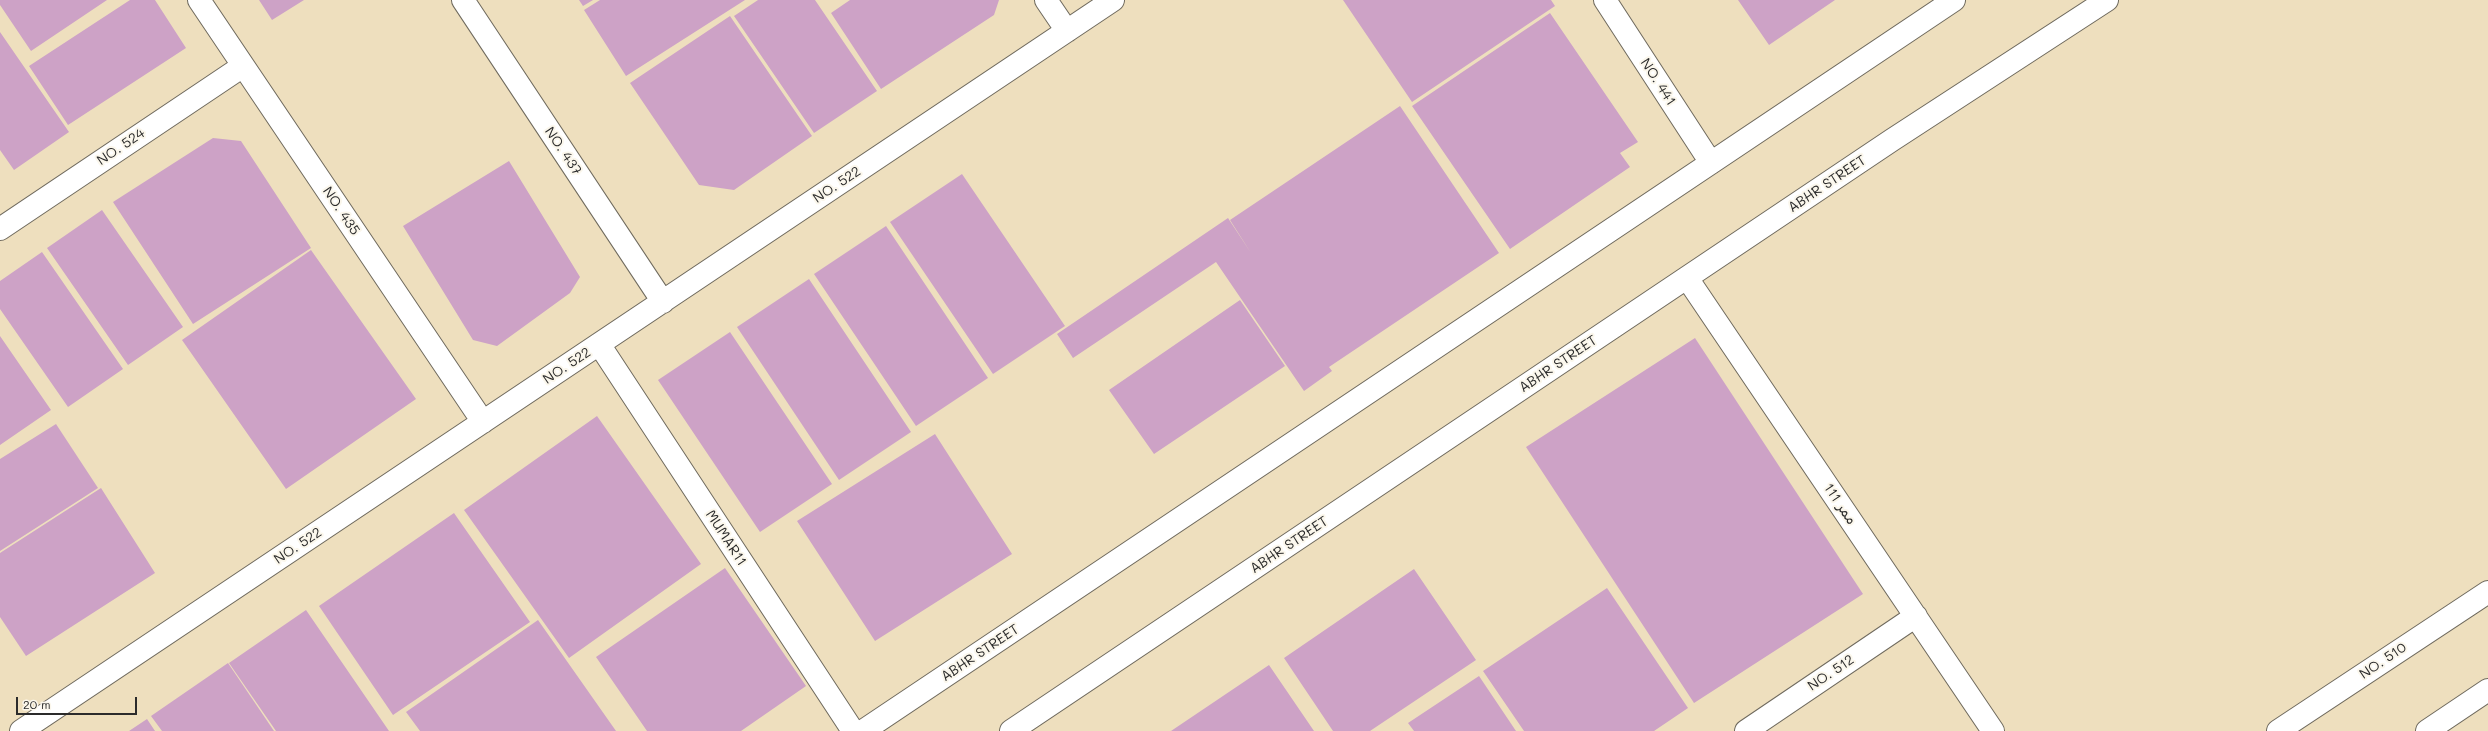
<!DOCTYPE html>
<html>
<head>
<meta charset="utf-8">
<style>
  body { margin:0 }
  #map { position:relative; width:2488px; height:731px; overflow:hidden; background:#eedfbe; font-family:Mali,sans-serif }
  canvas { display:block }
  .scale { position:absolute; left:16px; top:697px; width:121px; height:18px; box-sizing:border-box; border:2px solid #2b2b2b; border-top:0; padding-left:5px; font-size:12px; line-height:14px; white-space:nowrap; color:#2b2b2b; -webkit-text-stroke:3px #fbf7ec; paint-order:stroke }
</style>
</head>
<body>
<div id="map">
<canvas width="2488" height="731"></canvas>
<div class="scale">20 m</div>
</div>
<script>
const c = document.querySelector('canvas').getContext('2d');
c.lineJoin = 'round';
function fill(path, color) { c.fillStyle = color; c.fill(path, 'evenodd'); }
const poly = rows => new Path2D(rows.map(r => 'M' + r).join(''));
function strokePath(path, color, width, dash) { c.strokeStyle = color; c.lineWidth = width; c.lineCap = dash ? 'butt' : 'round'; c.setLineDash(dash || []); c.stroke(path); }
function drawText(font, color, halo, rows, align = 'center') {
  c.font = font + ' Mali,"Playpen Sans Arabic",sans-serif'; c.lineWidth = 4; c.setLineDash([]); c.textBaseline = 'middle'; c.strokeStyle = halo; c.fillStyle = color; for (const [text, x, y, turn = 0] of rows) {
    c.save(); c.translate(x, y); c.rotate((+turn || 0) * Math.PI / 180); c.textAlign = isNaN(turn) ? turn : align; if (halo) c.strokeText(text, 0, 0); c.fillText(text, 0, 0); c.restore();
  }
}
fill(poly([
  [0,0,107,0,31,51,0,5],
  [130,0,155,0,186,48,68,125,29,66],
  [259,0,304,0,272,20],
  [579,0,593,0,583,6],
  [600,0,745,0,626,76,584,10],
  [758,0,815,0,877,91,814,133,734,16],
  [850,0,999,0,994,15,881,89,831,13],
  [1343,0,1551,0,1555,6,1412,102],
  [1738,0,1835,0,1769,45],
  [1550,13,1638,142,1620,153,1630,167,1510,249,1412,106],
  [730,16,812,136,734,190,699,185,630,83],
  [0,32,69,132,14,170,0,150],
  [1400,106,1499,253,1329,367,1332,371,1304,391,1216,262,1073,358,1057,334,1228,218,1251,253,1230,220],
  [213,138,241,141,311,248,193,324,113,202],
  [509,161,580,277,570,293,497,346,473,340,403,226],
  [962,174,1065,326,993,374,890,222],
  [102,210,183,327,128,365,47,248],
  [886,226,988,378,916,426,814,274],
  [311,250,416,399,286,489,182,340],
  [42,252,123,369,68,407,0,309,0,281],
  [809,279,911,432,839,480,737,327],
  [1240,300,1285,366,1154,454,1109,390],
  [730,332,832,484,760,532,658,380],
  [0,336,51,410,0,445],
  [1695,338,1863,594,1694,703,1526,447],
  [597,416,701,564,569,658,464,510],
  [56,424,98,488,0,551,0,459],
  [935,434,1012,554,875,641,797,521],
  [101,488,155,573,26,656,0,617,0,553],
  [454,513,530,622,393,715,319,606],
  [725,568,806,686,741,731,647,731,596,657],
  [1414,569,1476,660,1370,731,1333,731,1284,658],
  [1607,588,1688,708,1654,731,1524,731,1483,671],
  [306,610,389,731,276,731,229,663],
  [538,620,616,731,420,731,406,712],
  [228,663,274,731,162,731,151,716],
  [1269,665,1314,731,1171,731],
  [1479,676,1516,731,1414,731,1408,723],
  [147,719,155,731,129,731]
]), '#cda2c6');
const minor = poly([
  [199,0,483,422],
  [463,0,663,302],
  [1046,0,1067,31],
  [1605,0,1711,163],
  [0,229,243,66],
  [1687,278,1993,731],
  [599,344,853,731],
  [21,731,1113,0],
  [863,731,1954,0],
  [1011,731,1892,140,2107,0],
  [1746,731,1916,616],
  [2278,731,2488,592],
  [2427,731,2488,690]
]);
strokePath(minor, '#6f6a5e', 24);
strokePath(minor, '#fff', 22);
drawText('14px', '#2b2b2b', '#fbf7ec', [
  ["NO. 441",1658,82,57],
  ["NO. 524",121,147,-34],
  ["NO. 437",563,151,56],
  ["ABHR STREET",1827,184,-34],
  ["NO. 522",837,185,-34],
  ["NO. 435",341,211,56],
  ["ABHR STREET",1558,364,-34],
  ["NO. 522",567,366,-34],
  ["ممر 111",1840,504,56],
  ["MUMAR11",726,538,57],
  ["ABHR STREET",1289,545,-34],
  ["NO. 522",298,546,-34],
  ["ABHR STREET",980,653,-34],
  ["NO. 510",2383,661,-34],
  ["NO. 512",1831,673,-34]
]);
</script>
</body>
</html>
